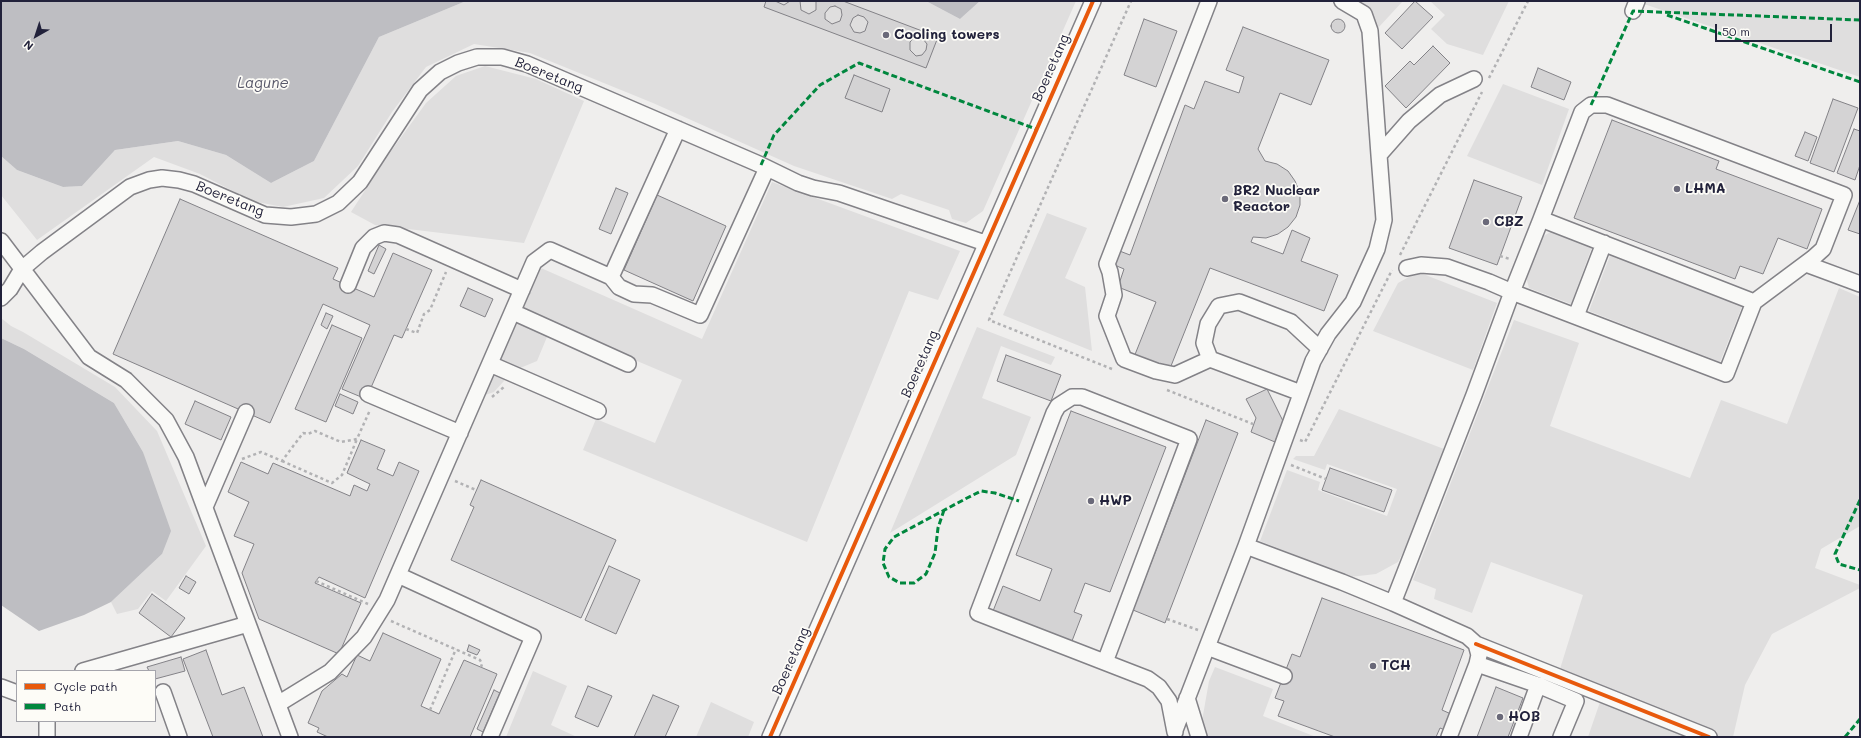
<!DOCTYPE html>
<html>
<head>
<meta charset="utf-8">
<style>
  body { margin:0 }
  #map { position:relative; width:1861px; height:738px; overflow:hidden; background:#efeeed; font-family:Mali,sans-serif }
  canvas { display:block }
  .frame { position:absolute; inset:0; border:2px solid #22223b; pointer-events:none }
  .legend { position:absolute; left:16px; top:670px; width:140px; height:52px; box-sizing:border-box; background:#fdfcf7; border:1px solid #a5a5ac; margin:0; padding:5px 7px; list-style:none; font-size:12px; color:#22223b }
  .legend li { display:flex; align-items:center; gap:8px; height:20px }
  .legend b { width:20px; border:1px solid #a5a5ac }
  .north { position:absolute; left:16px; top:16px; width:40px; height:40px; -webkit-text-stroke:3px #fdfcf7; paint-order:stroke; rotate:219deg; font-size:11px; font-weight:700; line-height:16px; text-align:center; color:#22223b }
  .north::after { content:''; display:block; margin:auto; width:14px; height:18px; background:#22223b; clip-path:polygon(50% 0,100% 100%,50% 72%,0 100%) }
  .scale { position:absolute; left:1715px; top:24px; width:117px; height:18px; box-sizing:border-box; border:2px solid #22223b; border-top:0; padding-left:5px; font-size:12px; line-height:14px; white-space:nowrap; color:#22223b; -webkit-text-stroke:3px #fdfcf7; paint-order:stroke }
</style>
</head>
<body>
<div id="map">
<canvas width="1861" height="738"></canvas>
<div class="frame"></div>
<ul class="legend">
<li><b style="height:5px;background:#e8590c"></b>Cycle path</li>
<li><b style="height:5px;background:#00873e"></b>Path</li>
</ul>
<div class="north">N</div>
<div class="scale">50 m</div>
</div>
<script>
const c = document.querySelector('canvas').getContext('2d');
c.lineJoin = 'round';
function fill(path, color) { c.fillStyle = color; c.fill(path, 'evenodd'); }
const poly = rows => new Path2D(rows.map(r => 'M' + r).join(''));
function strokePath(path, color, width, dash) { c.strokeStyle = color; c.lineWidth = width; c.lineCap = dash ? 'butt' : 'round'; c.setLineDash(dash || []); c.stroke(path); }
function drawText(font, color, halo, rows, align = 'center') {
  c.font = font + ' Mali,sans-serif'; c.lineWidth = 3.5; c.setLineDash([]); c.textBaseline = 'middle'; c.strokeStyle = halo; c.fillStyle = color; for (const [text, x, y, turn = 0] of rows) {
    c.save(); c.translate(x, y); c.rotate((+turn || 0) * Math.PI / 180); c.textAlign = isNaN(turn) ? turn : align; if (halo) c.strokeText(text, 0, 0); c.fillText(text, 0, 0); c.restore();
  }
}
fill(poly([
  [466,1,926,1,960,19,980,1,1076,1,983,211,966,223,952,219,949,210,901,194,892,199,794,166,653,103,530,53,474,44,426,67,392,112,358,166,324,198,283,207,252,201,200,174,154,157,37,240,1,195,1,156,17,170,63,187,82,186,115,150,178,141,226,155,271,183,314,161,379,37],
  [1359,1,1403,1,1378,28,1366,5],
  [1430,1,1509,1,1483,55,1447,44,1431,29,1445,15],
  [1632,1,1860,1,1860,77,1647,5],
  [485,66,536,79,584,101,524,243,375,225,351,212,386,158,426,103,456,76],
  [1503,84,1569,109,1542,185,1467,156],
  [772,182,960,251,938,300,909,291,807,542,583,450,596,419,655,443,682,380,552,325,537,361,513,371,494,392,485,395,541,268,702,339],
  [1047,213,1087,228,1065,278,1085,287,1092,351,1003,315],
  [1552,231,1592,247,1571,304,1529,288,1526,277,1542,237],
  [1611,253,1743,304,1720,362,1589,311],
  [1418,272,1497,303,1473,370,1373,331,1398,283],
  [1839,288,1860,297,1860,526,1821,549,1815,568,1860,585,1860,588,1772,634,1745,685,1733,737,1588,737,1600,702,1555,685,1583,595,1491,562,1472,613,1434,599,1436,589,1413,580,1514,320,1579,343,1550,426,1690,478,1721,400,1787,424],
  [1,318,11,326,23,332,115,387,157,431,206,546,166,601,152,591,138,609,117,614,111,602,162,554,143,452,114,403,24,349,1,338],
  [977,327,1055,357,1051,365,1001,346,982,398,1031,417,1016,455,890,533],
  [1339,409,1444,449,1409,541,1398,562,1376,574,1350,577,1260,541,1287,470,1320,482,1318,490,1387,516,1397,489,1327,464,1325,470,1293,459,1296,456,1314,456],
  [1215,667,1273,689,1263,716,1316,737,1208,737,1202,721,1209,681],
  [533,671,567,686,551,725,577,737,506,737],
  [711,702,754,722,748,737,696,737]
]), '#dfdede');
fill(poly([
  [1,1,466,1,379,37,314,161,271,183,226,155,178,141,115,150,82,186,63,187,17,170,1,156],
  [926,1,980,1,960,19],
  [1,338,24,349,114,403,143,452,171,531,162,554,111,602,84,615,39,631,1,605]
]), '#bebec2');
const building = poly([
  [766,1,775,1,784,5,790,1,800,1,801,10,809,14,816,10,816,1,843,1,938,37,926,68,764,7,766,1],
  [835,6,841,9,842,15,840,21,832,24,825,19,825,13,830,7,835,6],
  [858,15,864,17,868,22,865,31,860,33,854,32,850,25,853,18,858,15],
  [914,38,923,39,927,44,926,50,922,55,916,56,910,50,910,42,914,38],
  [1415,1,1433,17,1402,49,1385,33,1415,1],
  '1331 26a7 7 0 1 1 14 0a7 7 0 1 1-14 0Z',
  [1144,19,1177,31,1156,87,1124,75,1144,19],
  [1243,27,1329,60,1311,105,1280,93,1258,149,1265,161,1277,164,1288,171,1295,181,1300,193,1300,205,1296,217,1288,227,1278,234,1266,238,1253,237,1251,242,1283,254,1292,230,1310,238,1301,261,1338,275,1324,311,1210,268,1169,371,1134,357,1156,302,1118,287,1124,269,1112,264,1117,250,1130,255,1185,105,1194,109,1205,81,1239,93,1244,77,1226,70,1243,27],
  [1433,46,1450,63,1406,108,1385,86,1410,61,1414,65,1433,46],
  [1538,68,1571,82,1564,100,1531,87,1538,68],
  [854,75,890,89,882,112,845,98,854,75],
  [1833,99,1858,108,1834,172,1810,163,1833,99],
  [1612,120,1719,161,1716,169,1822,209,1807,249,1778,238,1763,274,1740,266,1735,279,1574,218,1612,120],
  [1854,129,1860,131,1860,165,1855,180,1837,173,1854,129],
  [1805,132,1817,137,1808,161,1795,156,1805,132],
  [1474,180,1522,197,1497,265,1449,248,1474,180],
  [616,188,628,193,611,234,599,229,616,188],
  [657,195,726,226,693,301,624,270,657,195],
  [180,199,338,268,333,279,374,297,393,253,432,270,402,338,394,335,366,399,342,389,370,325,323,304,270,423,113,354,180,199],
  [1860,200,1860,234,1848,230,1860,200],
  [379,245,386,249,374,274,368,271,379,245],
  [468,288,493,299,485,317,460,306,468,288],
  [326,313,333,316,327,329,321,325,326,313],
  [332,325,362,338,326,422,295,409,332,325],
  [1006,355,1061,375,1051,401,997,381,1006,355],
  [1267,389,1283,421,1275,442,1251,432,1256,418,1246,399,1267,389],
  [340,394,358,402,353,414,335,406,340,394],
  [195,401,231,417,221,440,185,424,195,401],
  [1071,411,1166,447,1110,592,1085,583,1074,612,1082,615,1072,641,993,611,1003,586,1040,601,1052,569,1016,555,1071,411],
  [1206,420,1238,433,1165,623,1133,610,1206,420],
  [361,440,385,450,377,469,393,476,399,462,419,471,365,598,319,577,316,581,315,583,361,603,339,654,259,619,242,573,254,544,234,536,249,502,228,492,241,462,268,474,273,463,350,496,354,485,367,491,370,484,347,473,361,440],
  [1330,468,1392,490,1384,512,1322,490,1330,468],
  [481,480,616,540,581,618,451,560,474,507,470,505,481,480],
  [609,566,640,580,616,634,585,620,609,566],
  [186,576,196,582,189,594,179,588,186,576],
  [152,594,185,618,171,637,139,613,152,594],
  [1322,598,1464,650,1442,710,1451,714,1445,730,1440,728,1436,737,1335,737,1278,716,1284,701,1275,698,1292,654,1300,657,1322,598],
  [383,633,441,659,421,706,439,714,464,660,497,674,470,737,328,737,317,732,319,728,308,723,322,691,342,674,347,677,357,655,370,661,383,633],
  [469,645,480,650,477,655,467,651,469,645],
  [206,650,222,695,244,687,263,737,213,737,183,659,206,650],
  [181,657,185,671,155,679,155,671,149,671,147,667,181,657],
  [588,686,612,696,598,727,575,717,588,686],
  [1496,687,1523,698,1508,737,1477,737,1496,687],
  [494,690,500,693,483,732,477,729,494,690],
  [653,695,679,706,665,737,634,737,653,695]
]);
fill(building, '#d4d3d4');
strokePath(building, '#838287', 1);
const minor = poly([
  [1209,1,1107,264,1110,272,1114,295,1107,316,1124,359,1156,371,1175,375,1210,359],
  [1342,1,1364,14,1370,31,1379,155],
  [1633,11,1637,1],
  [1541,219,1582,112,1591,105,1607,105,1844,195,1823,249,1813,258,1754,302],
  [1,241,89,357,126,380,166,420,186,457,290,737],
  [1806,264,1860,284],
  [611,277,678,129],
  [348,285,363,248,374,237,384,233,398,235,522,290],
  [1,298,10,289,22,269,42,252,130,187,149,180,162,178,179,180,194,184,265,215,291,217,316,214,338,203,360,182,420,90,440,72,458,63,477,57,502,57,527,64,761,165,798,183,813,188,839,193,985,243],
  [513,312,628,364],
  [1576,316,1604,243],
  [490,364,598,411],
  [1301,393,1210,359,1204,343,1208,324,1219,306,1239,302,1291,322,1320,349],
  [368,394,460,433],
  [205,507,246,412],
  [1246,546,1342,582,1393,603,1474,395,1512,292,1541,219,1754,302,1726,374,1512,292,1489,282,1447,267,1421,265,1407,268],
  [398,575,533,637,490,737],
  [1393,603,1467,636,1476,644,1479,655,1477,664,1449,737],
  [1476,644,1709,737],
  [1207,647,1284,676],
  [1105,662,1189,439,1082,397,1072,397,1058,406,1054,413,978,613,1148,679,1159,687,1169,701,1175,732],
  [1477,664,1538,685,1519,737],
  [83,671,248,624],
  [1538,685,1576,701,1561,737],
  [1,687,17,693],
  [163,692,179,737],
  [1187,698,1199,737],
  [278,704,330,672,364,637,387,600,534,262,550,250,611,277,619,287,634,294,652,295,700,315,767,168],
  [47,721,47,737],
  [1175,730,1246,546,1313,361,1328,334,1353,302,1377,249,1384,220,1379,155,1409,121,1440,95,1474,79],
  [770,737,1093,1]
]);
strokePath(minor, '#838287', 18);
strokePath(poly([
  [1489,78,1528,1],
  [1400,255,1482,92],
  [1500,256,1510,259],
  [406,329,417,333,424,314,430,310,446,272],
  [1112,369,989,320,1131,1],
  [1167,390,1253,424],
  [492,397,504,387],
  [1300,440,1305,442,1392,270],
  [242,459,261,452,282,461,303,433,308,434,315,431,341,442,357,439,370,410],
  [282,461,332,483,342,475,357,439],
  [1291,465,1326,479],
  [455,481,476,490],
  [316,581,368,604],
  [1167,619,1198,630],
  [391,621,480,660,482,664,481,667],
  [430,710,456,649]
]), '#b2b2b4', 2.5, [3, 3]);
strokePath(minor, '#f9f9f7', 15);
strokePath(poly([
  [1667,15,1860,82],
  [1591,105,1633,11,1860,20],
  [761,165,774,135,820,85,859,63,1036,129],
  [1860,500,1835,554,1839,564,1860,570],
  [944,510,938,528,935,553,926,574,914,583,900,583,889,577,883,563,885,549,894,537,967,498,981,491,995,493,1019,501],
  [1845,737,1860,719]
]), '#00873e', 3, [6, 3]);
strokePath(poly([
  [1476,644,1709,737],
  [770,737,1093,1]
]), '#e8590c', 4);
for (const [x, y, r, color] of [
  [886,35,4,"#6a6979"],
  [1677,189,4,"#6a6979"],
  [1225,199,4,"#6a6979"],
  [1486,222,4,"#6a6979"],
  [1091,501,4,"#6a6979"],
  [1373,666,4,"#6a6979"],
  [1500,717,4,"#6a6979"]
]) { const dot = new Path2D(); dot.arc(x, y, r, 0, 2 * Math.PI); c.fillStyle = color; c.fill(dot); strokePath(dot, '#fdfcf7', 1.5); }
drawText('bold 14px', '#22223b', '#fdfcf7', [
  ["Cooling towers",894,35],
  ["LHMA",1685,189],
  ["BR2 Nuclear",1233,191],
  ["Reactor",1233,207],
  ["CBZ",1494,222],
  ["HWP",1099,501],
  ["TCH",1381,666],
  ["HOB",1508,717]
], 'left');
drawText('14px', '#22223b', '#fdfcf7', [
  ["Boeretang",1051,68,-66],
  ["Boeretang",549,75,22],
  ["Boeretang",230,199,22],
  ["Boeretang",920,364,-66],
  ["Boeretang",791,661,-66]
]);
drawText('italic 15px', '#58586a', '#fdfcf7', [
  ["Lagune",263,83]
]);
</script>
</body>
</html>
